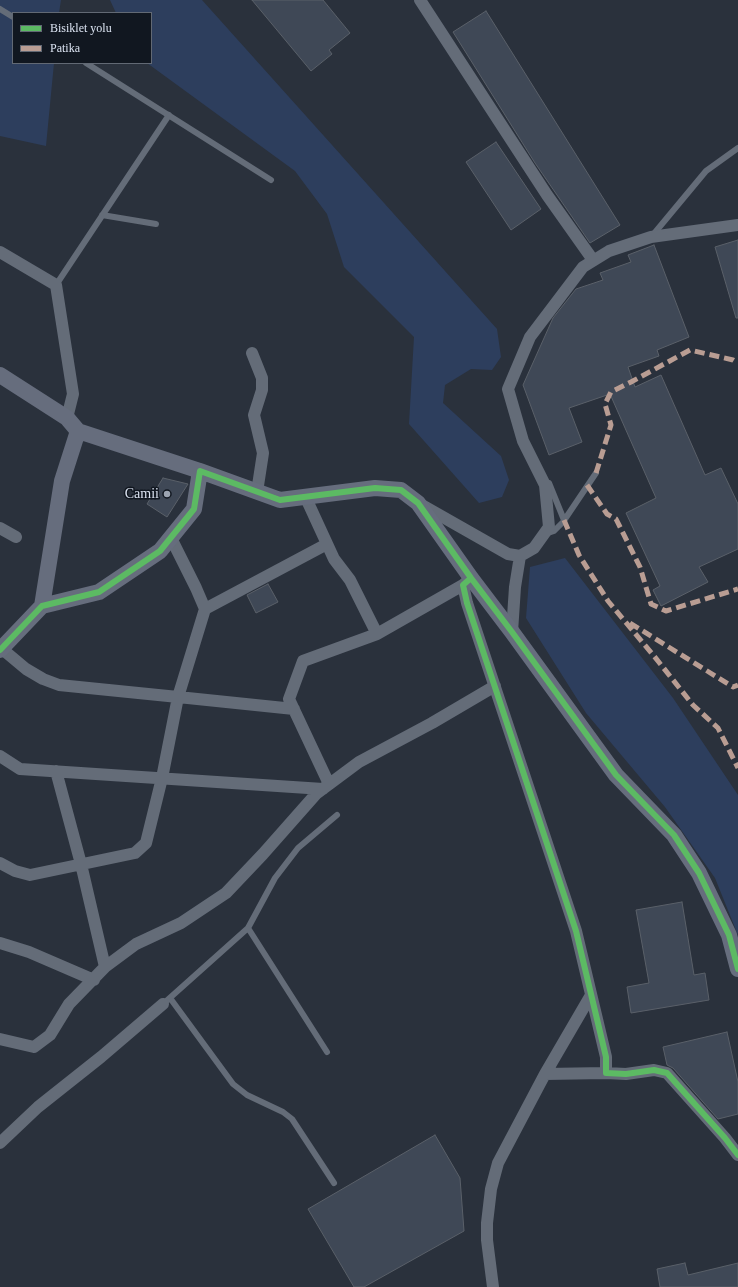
<!DOCTYPE html>
<html>
<head>
<meta charset="utf-8">
<style>
  body { margin:0 }
  #map { position:relative; width:738px; height:1287px; overflow:hidden; background:#2a313c; font-family:Georgia,serif }
  canvas { display:block }
  .legend { position:absolute; left:12px; top:12px; width:140px; height:52px; box-sizing:border-box; background:#111720; border:1px solid #626974; margin:0; padding:5px 7px; list-style:none; font-size:12px; color:#dbe3f1 }
  .legend li { display:flex; align-items:center; gap:8px; height:20px }
  .legend b { width:20px; border:1px solid #626974 }
</style>
</head>
<body>
<div id="map">
<canvas width="738" height="1287"></canvas>
<ul class="legend">
<li><b style="height:5px;background:#5cba63"></b>Bisiklet yolu</li>
<li><b style="height:5px;background:#b99d93"></b>Patika</li>
</ul>
</div>
<script>
const c = document.querySelector('canvas').getContext('2d');
c.lineJoin = 'round';
function fill(path, color) { c.fillStyle = color; c.fill(path, 'evenodd'); }
const poly = rows => new Path2D(rows.map(r => 'M' + r).join(''));
function strokePath(path, color, width, dash) { c.strokeStyle = color; c.lineWidth = width; c.lineCap = dash ? 'butt' : 'round'; c.setLineDash(dash || []); c.stroke(path); }
function drawText(font, color, halo, rows, align = 'center') {
  c.font = font + ' Georgia,serif'; c.lineWidth = 3; c.setLineDash([]); c.textBaseline = 'middle'; c.strokeStyle = halo; c.fillStyle = color; for (const [text, x, y, turn = 0] of rows) {
    c.save(); c.translate(x, y); c.rotate((+turn || 0) * Math.PI / 180); c.textAlign = isNaN(turn) ? turn : align; if (halo) c.strokeText(text, 0, 0); c.fillText(text, 0, 0); c.restore();
  }
}
fill(poly([
  [0,0,61,0,59,13,13,13,13,63,54,63,46,146,0,136],
  [110,0,202,0,497,329,501,357,492,370,471,369,445,385,443,403,501,456,509,480,502,497,479,503,409,424,414,337,344,267,327,214,295,171,147,63,151,63,151,13,116,13],
  [565,558,673,698,738,795,738,935,715,878,665,807,586,713,526,618,530,567]
]), '#2d3e5d');
const building = poly([
  [252,0,323,0,350,33,329,50,332,54,311,71,252,0],
  [486,11,620,225,590,243,535,163,453,32,486,11],
  [496,142,541,209,511,230,466,162,496,142],
  [738,240,738,318,736,318,715,247,738,240],
  [654,245,689,337,657,350,659,356,628,367,635,387,661,375,705,475,721,468,738,504,738,549,699,567,708,582,661,606,653,590,660,586,626,513,656,498,610,394,569,408,582,442,549,455,523,385,553,318,576,289,603,280,600,273,631,262,628,255,654,245],
  [163,478,188,484,167,517,147,504,163,478],
  [268,584,278,602,256,613,247,595,268,584],
  [682,902,694,975,705,973,709,1000,631,1013,627,987,649,983,636,910,682,902],
  [727,1032,738,1082,738,1114,718,1119,673,1068,667,1065,663,1047,727,1032],
  [435,1135,460,1178,464,1231,364,1287,354,1287,308,1209,435,1135],
  [685,1263,688,1275,738,1263,738,1287,660,1287,657,1269,685,1263]
]);
fill(building, '#3f4856');
strokePath(building, '#5a6069', 1);
strokePath(poly([
  [0,9,13,17],
  [86,63,271,180],
  [102,215,156,224],
  [652,236,706,171,738,148],
  [56,285,169,115],
  [549,483,564,520],
  [545,534,554,531,563,522,596,473],
  [248,928,327,1052],
  [170,998,233,1084,247,1095,283,1112,292,1119,334,1183],
  [163,1004,248,928,275,878,298,848,337,815]
]), '#646c78', 6);
strokePath(poly([
  [420,0,547,195,593,260],
  [0,252,56,285,73,394,67,418],
  [252,353,262,378,262,390,254,415,263,453,257,492],
  [305,496,334,559,350,580,377,634],
  [420,504,508,554,520,556,534,548,549,527,545,485,523,441,508,389,530,337,583,267,609,251,651,237,738,225],
  [0,528,16,537],
  [471,578,463,585,467,603,576,931,606,1057,606,1073,626,1074,654,1070,667,1073,725,1138,738,1155],
  [205,609,327,544],
  [512,632,515,587,520,556],
  [1,648,26,669,43,679,59,685,178,697,205,609,196,588,171,538],
  [0,756,20,769,323,789],
  [56,771,81,864,105,967],
  [329,784,289,699,303,661,377,634,463,585],
  [0,863,15,871,30,875,135,853,146,843,162,778,178,697,294,709],
  [0,943,29,952,94,980],
  [0,1039,34,1047,50,1035,69,1004,105,967,136,944,181,923,226,893,263,854,316,794,359,762,432,723,495,686],
  [545,1074,606,1073],
  [0,1143,38,1107,101,1057,163,1004],
  [493,1287,487,1240,487,1223,491,1189,498,1163,545,1074,591,995]
]), '#646c78', 12);
strokePath(poly([
  [0,375,67,418,78,431,200,471],
  [42,606,62,481,78,431],
  [0,650,42,606,99,592,160,551,194,509,200,471,280,500,375,488,401,490,418,503,471,578,512,632,616,775,674,835,699,873,729,935,738,969]
]), '#666d7d', 16);
strokePath(poly([
  [596,473,611,425,605,404,611,392,631,382,690,350,733,360,738,363],
  [587,485,607,514,616,519,640,567,651,604,666,611,738,589],
  [564,520,579,555,608,601,654,656,693,705,718,728,738,768],
  [630,623,733,687,738,685]
]), '#b99d93', 5, [10, 5]);
strokePath(poly([
  [471,578,463,585,467,603,576,931,606,1057,606,1073,626,1074,654,1070,667,1073,725,1138,738,1155],
  [0,650,42,606,99,592,160,551,194,509,200,471,280,500,375,488,401,490,418,503,471,578,512,632,616,775,674,835,699,873,729,935,738,969]
]), '#5cba63', 6);
for (const [x, y, r, color] of [
  [167,494,4,"#9da5b2"]
]) { const dot = new Path2D(); dot.arc(x, y, r, 0, 2 * Math.PI); c.fillStyle = color; c.fill(dot); strokePath(dot, '#111720', 1.5); }
drawText('14px', '#dbe3f1', '#111720', [
  ["Camii",159,494]
], 'right');
</script>
</body>
</html>
